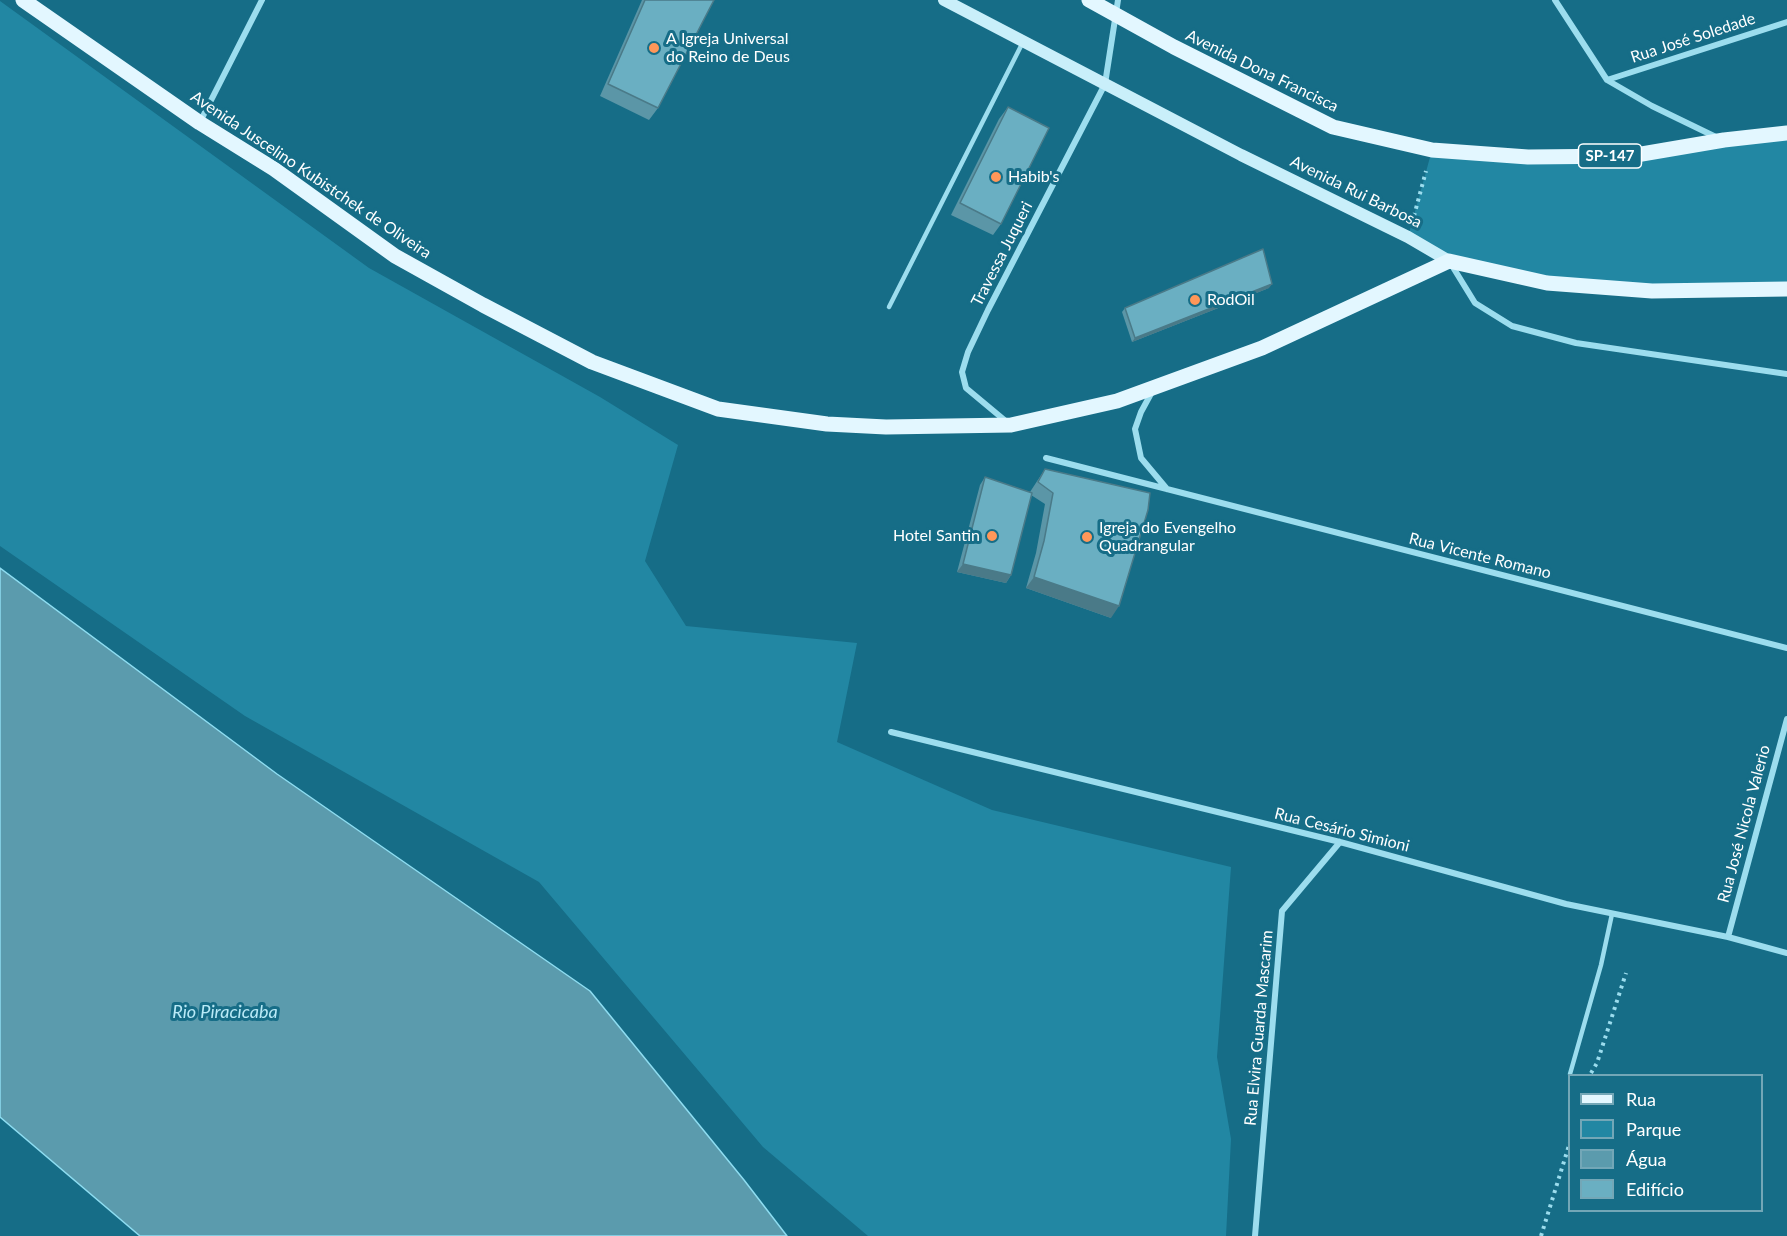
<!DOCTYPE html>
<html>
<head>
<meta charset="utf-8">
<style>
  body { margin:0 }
  #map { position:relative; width:1787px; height:1236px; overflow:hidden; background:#166d87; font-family:Lato,sans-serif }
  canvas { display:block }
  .legend { position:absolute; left:1568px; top:1074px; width:195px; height:138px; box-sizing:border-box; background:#166d87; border:2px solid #73a7b7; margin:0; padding:8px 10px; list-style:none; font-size:18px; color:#fff }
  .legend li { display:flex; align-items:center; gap:12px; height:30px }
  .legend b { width:30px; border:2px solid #73a7b7 }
</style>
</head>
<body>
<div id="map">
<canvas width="1787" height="1236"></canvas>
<ul class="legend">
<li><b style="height:8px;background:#e3f7ff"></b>Rua</li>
<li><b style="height:16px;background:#2287a3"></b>Parque</li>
<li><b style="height:16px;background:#5b9bad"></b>Água</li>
<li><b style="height:16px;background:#6aafc2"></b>Edifício</li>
</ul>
</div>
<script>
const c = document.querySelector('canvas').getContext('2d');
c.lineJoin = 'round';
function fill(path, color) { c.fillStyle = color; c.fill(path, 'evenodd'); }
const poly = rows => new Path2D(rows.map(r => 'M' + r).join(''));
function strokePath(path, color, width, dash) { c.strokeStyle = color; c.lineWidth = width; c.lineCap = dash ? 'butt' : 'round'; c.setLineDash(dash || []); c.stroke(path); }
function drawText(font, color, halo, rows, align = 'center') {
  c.font = font + ' Lato,sans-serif'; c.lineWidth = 6; c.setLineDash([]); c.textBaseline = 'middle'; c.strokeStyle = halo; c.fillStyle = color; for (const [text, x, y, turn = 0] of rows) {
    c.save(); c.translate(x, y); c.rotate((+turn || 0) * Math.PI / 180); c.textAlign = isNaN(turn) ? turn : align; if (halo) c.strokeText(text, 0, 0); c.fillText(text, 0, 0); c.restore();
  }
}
fill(poly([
  [0,1,369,268,600,397,678,445,645,561,686,626,857,643,837,742,992,810,1231,867,1217,1057,1231,1139,1226,1236,868,1236,763,1147,539,882,245,716,0,546],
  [1787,134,1787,287,1628,289,1449,261,1408,237,1432,150,1630,156]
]), '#2287a3');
const water = poly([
  [0,568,277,774,590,991,744,1180,787,1236,140,1236,0,1117,0,568]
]);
fill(water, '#5b9bad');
strokePath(water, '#8eddf1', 1.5);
strokePath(poly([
  [1414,216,1426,171],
  [1591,1073,1597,1063,1626,973],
  [1541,1236,1570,1142]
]), '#9cddee', 4, [3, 4.5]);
strokePath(poly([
  [889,307,1023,42],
  [1570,1074,1601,965,1612,914]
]), '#9cddee', 4.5);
strokePath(poly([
  [1555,0,1607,80,1652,106,1718,138],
  [1607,80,1787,22],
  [200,122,262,0],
  [1451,264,1475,303,1512,326,1576,343,1787,374],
  [1153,390,1141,412,1135,429,1141,458,1167,489],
  [1008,423,966,388,962,372,968,352,988,310,1105,84,1118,0],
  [1046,458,1787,648],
  [891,732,1340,842,1566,904,1728,937,1787,953],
  [1728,937,1787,719],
  [1255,1236,1282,911,1340,842]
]), '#9cddee', 6);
strokePath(poly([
  [944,0,1241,155,1408,237,1449,261]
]), '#c9effa', 12);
strokePath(poly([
  [23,0,200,123,274,169,395,256,483,305,592,362,718,409,827,424,886,427,1011,425,1117,401,1262,348,1449,261,1547,283,1652,291,1787,289],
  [1089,0,1174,47,1333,127,1432,150,1528,157,1630,156,1724,140,1787,133]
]), '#e3f7ff', 15);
fill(poly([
  [642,0,714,0,658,108,649,120,600,96],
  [1008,107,1001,224,993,235,951,215,999,119],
  [1269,288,1132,342,1122,312,1125,308],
  [1045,469,1111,618,1026,588,1036,553,1045,504,1031,495,1011,575,1006,583,957,572,980,485,985,477,1030,492]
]), '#5b96a7');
fill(poly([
  [1272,284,1269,288,1132,342,1135,338],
  [963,564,1011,575,1006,583,957,572],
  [1034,577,1119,606,1111,618,1026,588]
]), '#4a7a88');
const building = poly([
  [645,0,714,0,658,108,608,84,645,0],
  [1008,107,1049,128,1001,224,960,203,1008,107],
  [1263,249,1272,284,1135,338,1125,308,1263,249],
  [1045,469,1150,493,1148,510,1119,606,1034,577,1044,541,1053,493,1038,482,1045,469],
  [985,477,1032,493,1011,575,963,564,985,477]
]);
fill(building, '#6aafc2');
strokePath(building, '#4a7a88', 1.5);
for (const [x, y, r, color] of [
  [654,48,6,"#ff9759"],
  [996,177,6,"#ff9759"],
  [1195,300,6,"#ff9759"],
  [992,536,6,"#ff9759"],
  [1087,537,6,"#ff9759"]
]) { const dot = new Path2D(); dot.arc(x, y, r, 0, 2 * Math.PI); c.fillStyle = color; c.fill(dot); strokePath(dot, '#166d87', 2); }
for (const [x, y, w] of [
  [1610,156,63]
]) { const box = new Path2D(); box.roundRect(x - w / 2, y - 12, w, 24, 4.5); c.fillStyle = '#166d87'; c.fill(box); strokePath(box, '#fff', 1.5); }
drawText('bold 15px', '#fff', null, [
  ["SP-147",1610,156]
]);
drawText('16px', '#fff', '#166d87', [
  ["Rua José Soledade",1693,38,-18],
  ["Avenida Dona Francisca",1262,71,26],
  ["Avenida Juscelino Kubistchek de Oliveira",311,175,34],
  ["Avenida Rui Barbosa",1356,192,26],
  ["Travessa Juqueri",1002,254,-63],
  ["Rua Vicente Romano",1480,556,14],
  ["Rua José Nicola Valerio",1744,824,-75],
  ["Rua Cesário Simioni",1342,830,14],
  ["Rua Elvira Guarda Mascarim",1259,1028,-85]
]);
drawText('16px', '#fff', '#166d87', [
  ["A Igreja Universal",666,39],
  ["do Reino de Deus",666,57],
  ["Habib's",1008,177],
  ["RodOil",1207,300],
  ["Igreja do Evengelho",1099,528],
  ["Quadrangular",1099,546],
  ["Hotel Santin",980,536,"right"]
], 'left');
drawText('italic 18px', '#b9eaf7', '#166d87', [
  ["Rio Piracicaba",225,1012]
]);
</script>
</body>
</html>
